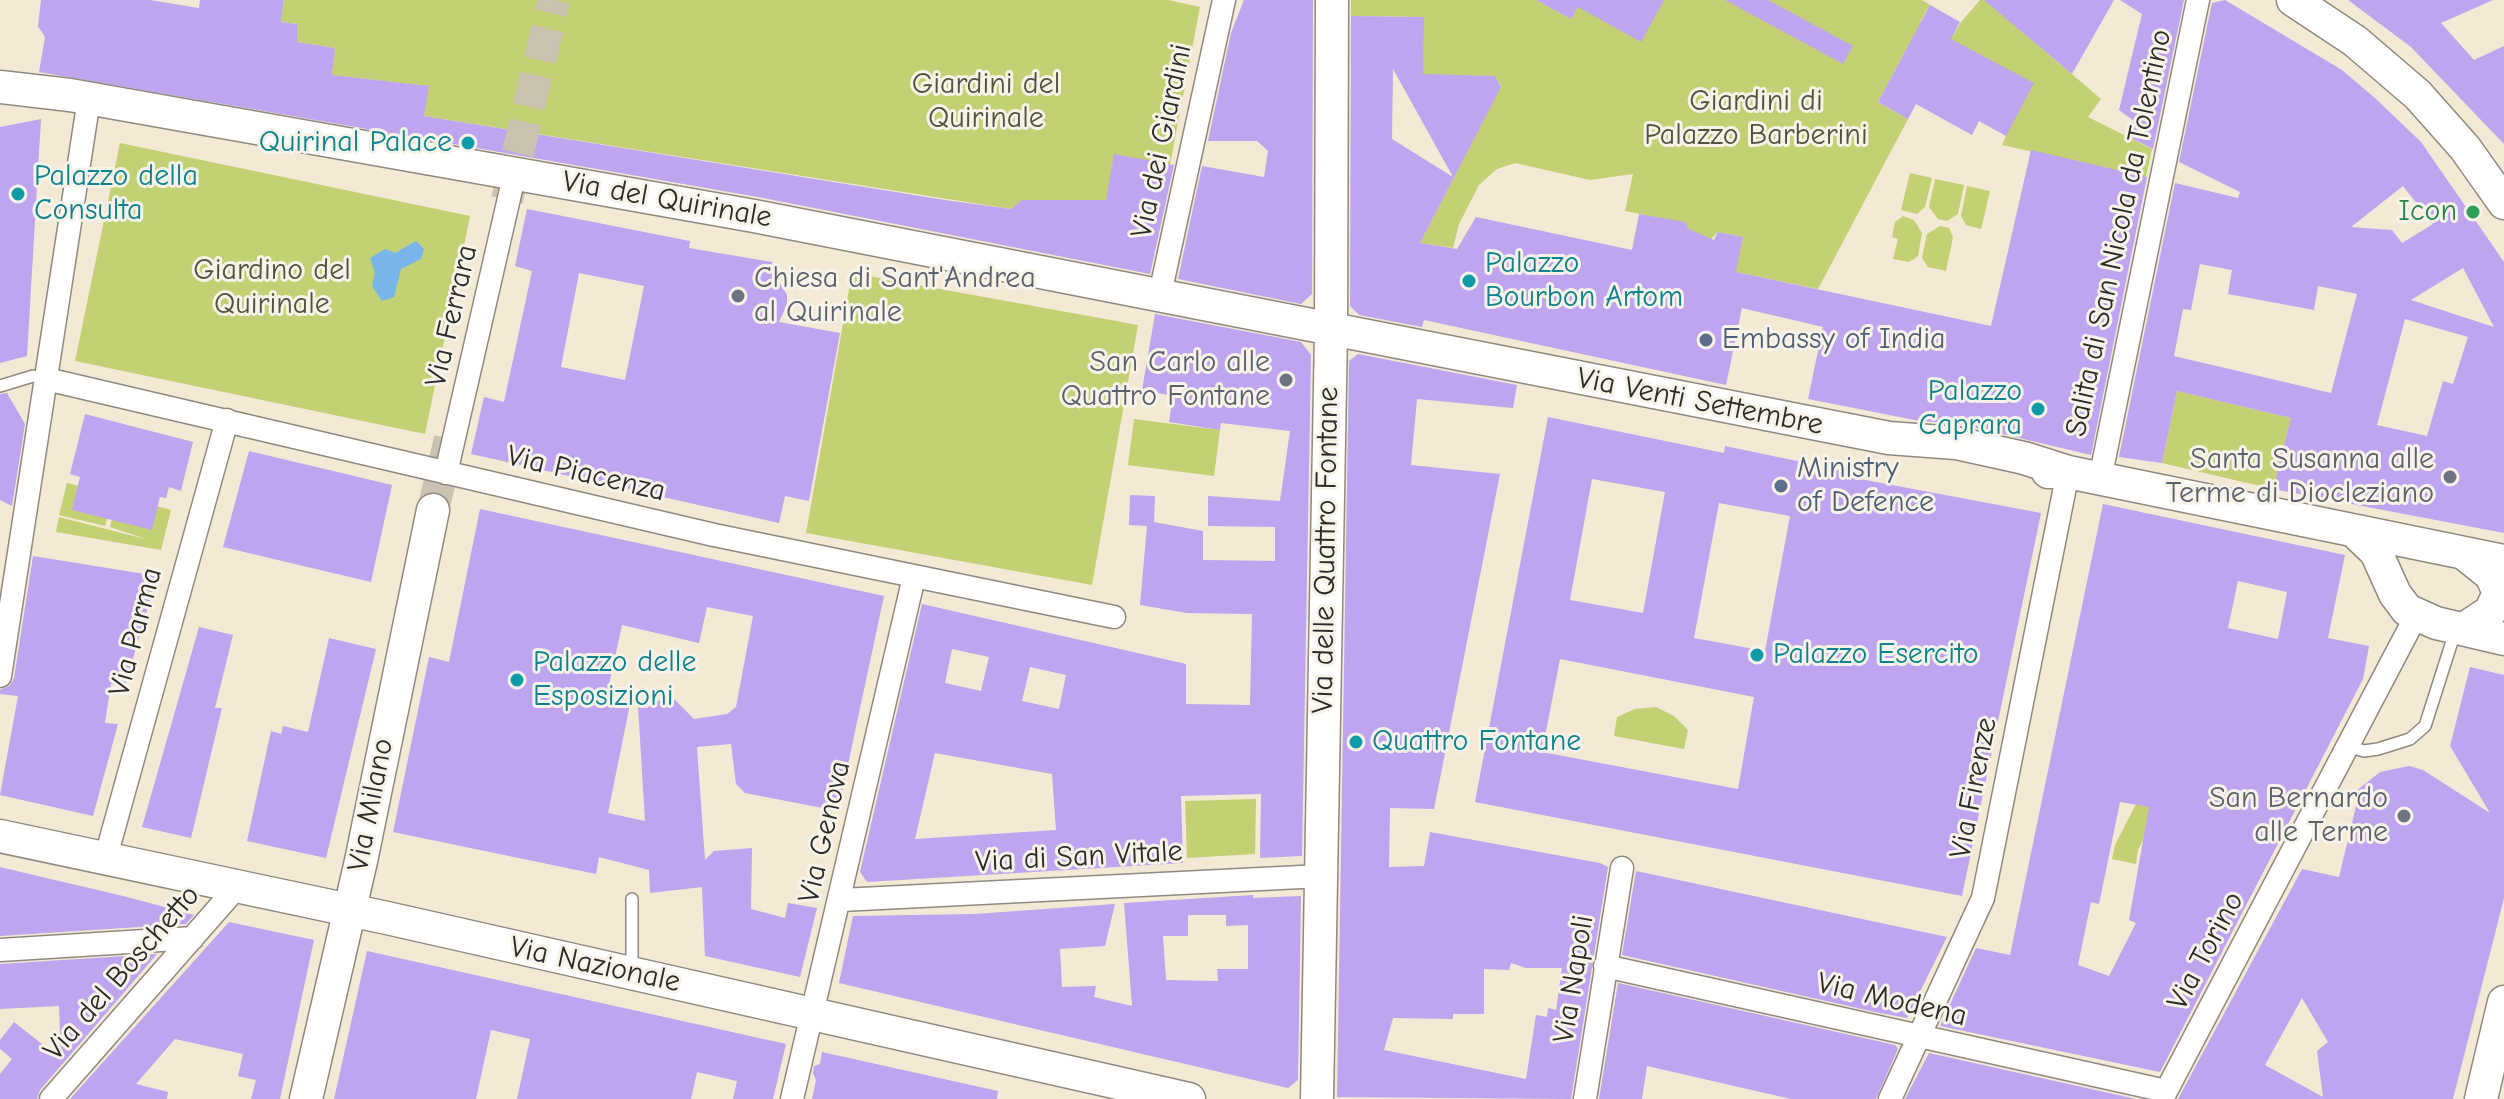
<!DOCTYPE html>
<html>
<head>
<meta charset="utf-8">
<style>
  body { margin:0 }
  canvas { display:block; background:#f3e9d4 }
</style>
</head>
<body>
<canvas width="2504" height="1099"></canvas>
<script>
const c = document.querySelector('canvas').getContext('2d');
c.lineJoin = 'round';
function fill(path, color) { c.fillStyle = color; c.fill(path, 'evenodd'); }
const poly = rows => new Path2D(rows.map(r => 'M' + r).join(''));
function strokePath(path, color, width, dash) { c.strokeStyle = color; c.lineWidth = width; c.lineCap = dash ? 'butt' : 'round'; c.setLineDash(dash || []); c.stroke(path); }
function drawText(font, color, halo, rows, align = 'center') {
  c.font = font + ' "Comic Neue",sans-serif'; c.lineWidth = 6; c.setLineDash([]); c.textBaseline = 'middle'; c.strokeStyle = halo; c.fillStyle = color; for (const [text, x, y, turn = 0] of rows) {
    c.save(); c.translate(x, y); c.rotate((+turn || 0) * Math.PI / 180); c.textAlign = isNaN(turn) ? turn : align; if (halo) c.strokeText(text, 0, 0); c.fillText(text, 0, 0); c.restore();
  }
}
fill(poly([
  [284,0,1168,0,1200,7,1170,165,1106,200,1022,200,1011,209,424,116,428,86,332,75,335,48,297,42,297,24,281,22],
  [1351,0,1536,0,1571,19,1578,7,1664,0,1922,0,1930,5,1920,22,1951,39,1961,22,1980,0,1985,0,2101,99,2088,117,2152,149,2146,177,2002,145,2006,136,1908,46,1878,102,1908,119,1818,289,1707,266,1737,264,1743,237,1718,232,1707,243,1679,222,1625,211,1633,174,1590,180,1515,163,1497,169,1479,185,1459,224,1453,248,1420,243,1501,86,1494,76,1423,75,1423,17,1351,16],
  [120,143,470,216,425,434,75,361],
  [1910,173,1932,178,1925,207,1917,214,1901,210],
  [1935,179,1964,185,1958,214,1947,221,1938,219,1929,207],
  [1967,186,1990,191,1981,229,1966,225,1961,216],
  [1903,216,1914,220,1922,233,1918,256,1909,262,1893,259,1898,239,1892,237,1895,222],
  [1940,226,1949,228,1953,237,1946,271,1928,267,1922,258,1927,234],
  [852,273,1138,325,1092,585,806,533],
  [2177,391,2291,418,2273,489,2162,463],
  [1134,419,1220,430,1214,476,1128,465],
  [67,483,113,495,105,526,59,515],
  [118,496,171,510,161,550,56,532,59,517,149,540,110,527],
  [1656,707,1674,716,1688,730,1684,749,1614,736,1617,717,1635,709],
  [2140,796,2160,806,2138,850,2136,864,2112,859,2115,845],
  [1256,799,1255,854,1187,858,1185,801]
]), '#c2d173');
fill(poly([
  [416,241,424,249,421,259,401,269,394,297,382,301,372,286,375,273,370,258,385,249,395,253]
]), '#77b5ea');
fill(poly([
  [41,0,150,0,199,8,200,0,284,0,281,22,297,24,297,42,335,48,332,75,429,86,424,116,945,200,1011,209,1022,200,1106,200,1114,154,1174,165,1150,274,758,197,39,72,45,37,38,26],
  [1244,0,1313,0,1312,294,1301,304,1178,279,1202,166,1264,177,1268,151,1257,141,1208,141,1231,33],
  [1536,0,1664,0,1641,42,1578,7,1571,19],
  [1725,0,1768,0,1853,46,1843,64],
  [1984,0,2114,0,2072,74],
  [2120,0,2184,0,2153,149,2125,135,2134,121,2119,110,2142,14],
  [2225,0,2342,70,2376,99,2421,142,2504,262,2504,533,2273,489,2291,418,2177,391,2162,463,2119,457,2175,183,2238,198,2240,192,2179,162,2212,3],
  [2403,186,2433,224,2402,243,2392,230,2351,227],
  [2200,264,2232,270,2228,294,2314,310,2318,286,2357,294,2331,393,2174,356,2183,309,2191,310],
  [2463,268,2494,327,2411,300],
  [2405,319,2468,337,2453,384,2443,381,2427,436,2377,425],
  [2348,0,2493,0,2441,23,2474,60,2504,46,2504,144,2411,47],
  [1930,5,1960,22,1951,39,2034,83,2006,136,1979,121,1972,135,1916,104,1908,119,1878,102],
  [1351,16,1424,17,1423,74,1495,76,1501,87,1420,243,1457,249,1476,217,1632,250,1639,214,1685,222,1689,229,1714,240,1718,232,1743,237,1736,272,1991,326,2031,150,2147,177,2091,455,1960,424,1920,421,1808,399,1823,327,1742,308,1726,385,1424,320,1422,327,1359,315,1350,306],
  [1393,69,1453,177,1392,139],
  [41,119,27,356,0,363,0,127],
  [527,209,690,241,689,248,772,262,773,272,787,295,787,305,779,322,840,333,809,501,785,496,779,523,471,454,484,397,504,402,532,271,515,266],
  [579,273,644,286,625,380,561,367],
  [1155,314,1301,342,1311,355,1302,856,1260,858,1261,794,1181,796,1183,863,867,882,860,872,922,604,1186,664,1186,704,1250,705,1252,614,1187,613,1140,605,1147,526,1129,525,1130,495,1155,496,1154,522,1203,531,1203,560,1275,561,1275,527,1208,526,1208,496,1280,501,1290,431,1221,423,1220,430,1169,422,1173,396,1142,390],
  [952,649,989,657,981,691,945,683],
  [1030,667,1066,675,1059,709,1022,701],
  [935,753,1052,774,1056,830,915,839],
  [1358,354,1517,385,1513,408,1417,399,1411,465,1500,474,1434,809,1390,808,1389,867,1424,866,1430,832,1600,863,1608,867,1571,1099,1337,1097,1349,361],
  [1511,963,1526,968,1562,968,1556,1010,1548,1008,1547,1017,1536,1015,1526,1079,1384,1050,1393,1018,1453,1019,1453,1014,1484,1014,1484,969,1509,970],
  [7,393,25,424,12,506,0,500,0,394],
  [85,414,193,442,181,491,169,487,166,498,160,497,152,530,72,510,80,477,70,474],
  [1548,417,1724,453,1725,446,1845,471,1844,476,2041,513,1962,896,1475,802],
  [1592,479,1665,492,1643,613,1570,600],
  [1719,503,1790,516,1765,651,1694,638],
  [1560,659,1754,697,1738,789,1542,752],
  [249,451,392,485,371,582,223,547],
  [2103,504,2345,555,2328,638,2369,646,2363,679,2160,1072,1940,1026,1976,948,2010,955],
  [2238,581,2287,592,2278,639,2228,628],
  [2120,802,2149,807,2129,920,2136,923,2109,976,2078,965,2091,902,2099,904],
  [480,509,884,596,838,811,745,793,736,784,731,744,697,747,705,860,714,851,752,848,751,909,785,918,788,903,817,908,800,977,705,956,702,887,650,893,649,870,599,857,596,874,393,832,429,657,449,662],
  [707,607,753,616,736,707,727,714,694,719,674,699,656,701,647,708,638,706,645,821,608,813,630,704,606,699,622,625,699,643],
  [33,556,157,576,125,686,111,684,105,723,118,724,93,816,0,795,18,696,0,694,0,690,10,685,14,678],
  [199,627,233,635,215,708,222,708,191,838,142,827],
  [329,638,376,649,326,858,247,841,271,731,281,734,283,726,308,732],
  [2470,667,2504,675,2504,898,2453,1099,2178,1099,2302,869,2339,877,2358,798,2351,795,2380,772,2409,766,2423,770,2490,813,2450,746],
  [2302,998,2328,1042,2317,1051,2323,1097,2265,1065],
  [0,867,127,897,194,915,186,924,0,936],
  [1636,871,1862,919,1947,937,1907,1018,1875,1012,1622,955],
  [1253,895,1253,898,1301,896,1298,1080,1288,1088,839,983,853,916,975,914,1115,904,1105,946,1060,949,1062,987,1096,986,1094,997,1132,1006,1124,903],
  [1188,915,1226,915,1226,926,1248,925,1248,969,1217,969,1218,981,1166,980,1163,936,1188,936],
  [229,922,314,940,280,1099,251,1099,256,1080,238,1076,243,1054,175,1039,136,1084,168,1092,167,1099,70,1099],
  [367,951,786,1044,773,1099,733,1099,737,1081,697,1072,691,1099,517,1099,530,1039,491,1030,476,1099,334,1099],
  [157,954,40,1090,37,1099,0,1099,0,1074,12,1059,0,1049,0,1040,14,1022,61,1059,59,1006,0,1009,0,964],
  [1618,983,1895,1045,1898,1049,1876,1099,1791,1099,1647,1066,1642,1099,1599,1099],
  [822,1052,998,1091,997,1099,812,1099,816,1080,813,1073,814,1066,820,1064],
  [1929,1053,2136,1099,1905,1099]
]), '#bfa4ef');
strokePath(poly([
  [507,200,554,0],
  [433,510,450,439]
]), '#cbc3b2', 32, [32, 16]);
const lane = poly([
  [0,386,33,376,46,379],
  [2348,746,2364,751,2378,749,2410,739,2425,726,2455,632],
  [632,899,632,972]
]);
const street = poly([
  [1160,294,1224,0],
  [46,379,714,535,1114,617],
  [446,473,515,172],
  [2100,479,2198,0],
  [0,676,89,99],
  [105,860,227,420],
  [841,900,1321,876],
  [0,950,193,938],
  [1605,966,2166,1091],
  [51,1099,237,887],
  [792,1099,914,577],
  [1585,1099,1622,868],
  [1890,1099,1983,898,2068,472],
  [2162,1099,2416,616]
]);
const secondary = poly([
  [2293,0,2355,41,2418,95,2465,148,2504,203],
  [0,87,70,95,754,216,1889,438,1956,443,2024,458,2068,472],
  [2048,472,2068,472,2504,561],
  [2354,531,2376,552,2395,594,2407,610,2436,623,2504,639],
  [2464,629,2490,612,2499,593,2491,575,2466,555],
  [0,836,387,918,1189,1099],
  [306,1099,361,861,433,510],
  [1317,1099,1331,331,1332,0],
  [2481,1099,2504,1002]
]);
strokePath(lane, '#8f8a80', 14);
strokePath(street, '#8f8a80', 25);
strokePath(secondary, '#8f8a80', 35);
strokePath(lane, '#fff', 11);
strokePath(street, '#fff', 22);
strokePath(secondary, '#fff', 32);
for (const [x, y, r, color] of [
  [468,143,8,"#0f9aa8"],
  [18,194,8,"#0f9aa8"],
  [2473,212,8,"#2e9e5b"],
  [1469,281,8,"#0f9aa8"],
  [738,296,8,"#6b7280"],
  [1706,340,8,"#5c6f8a"],
  [1286,380,8,"#6b7280"],
  [2038,409,8,"#0f9aa8"],
  [2450,477,8,"#6b7280"],
  [1781,486,8,"#5c6f8a"],
  [1757,655,8,"#0f9aa8"],
  [517,680,8,"#0f9aa8"],
  [1356,742,8,"#0f9aa8"],
  [2404,816,8,"#6b7280"]
]) { const dot = new Path2D(); dot.arc(x, y, r, 0, 2 * Math.PI); c.fillStyle = color; c.fill(dot); strokePath(dot, '#f7f3e8', 3); }
drawText('30px', '#51543d', '#f7f3e8', [
  ["Giardini del",986,85],
  ["Quirinale",986,119],
  ["Giardini di",1756,102],
  ["Palazzo Barberini",1756,136],
  ["Giardino del",272,271],
  ["Quirinale",272,305]
]);
drawText('30px', '#2b2b2b', '#f7f3e8', [
  ["Via dei Giardini",1162,141,-78],
  ["Via del Quirinale",667,200,10],
  ["Salita di San Nicola da Tolentino",2119,233,-78],
  ["Via Ferrara",452,316,-77],
  ["Via Venti Settembre",1700,402,11],
  ["Via Piacenza",586,474,13],
  ["Via delle Quattro Fontane",1326,550,-89],
  ["Via Parma",136,632,-75],
  ["Via Firenze",1974,788,-79],
  ["Via Milano",371,805,-79],
  ["Via Genova",825,832,-77],
  ["Via di San Vitale",1079,857,-3],
  ["Via Torino",2206,951,-62],
  ["Via Nazionale",595,965,12],
  ["Via del Boschetto",122,973,-49],
  ["Via Napoli",1574,979,-81],
  ["Via Modena",1892,1000,13]
]);
drawText('30px', '#0d838f', '#f7f3e8', [
  ["Quirinal Palace",452,143,"right"],
  ["Palazzo della",34,177],
  ["Consulta",34,211],
  ["Palazzo",1485,264],
  ["Bourbon Artom",1485,298],
  ["Palazzo",2022,392,"right"],
  ["Caprara",2022,426,"right"],
  ["Palazzo Esercito",1773,655],
  ["Palazzo delle",533,663],
  ["Esposizioni",533,697],
  ["Quattro Fontane",1372,742]
], 'left');
drawText('30px', '#27864d', '#f7f3e8', [
  ["Icon",2457,212]
], 'right');
drawText('30px', '#5b616d', '#f7f3e8', [
  ["Chiesa di Sant'Andrea",754,279,"left"],
  ["al Quirinale",754,313,"left"],
  ["San Carlo alle",1270,363],
  ["Quattro Fontane",1270,397],
  ["Santa Susanna alle",2434,460],
  ["Terme di Diocleziano",2434,494],
  ["San Bernardo",2388,799],
  ["alle Terme",2388,833]
], 'right');
drawText('30px', '#4e5e75', '#f7f3e8', [
  ["Embassy of India",1722,340],
  ["Ministry",1797,469],
  ["of Defence",1797,503]
], 'left');
</script>
</body>
</html>
